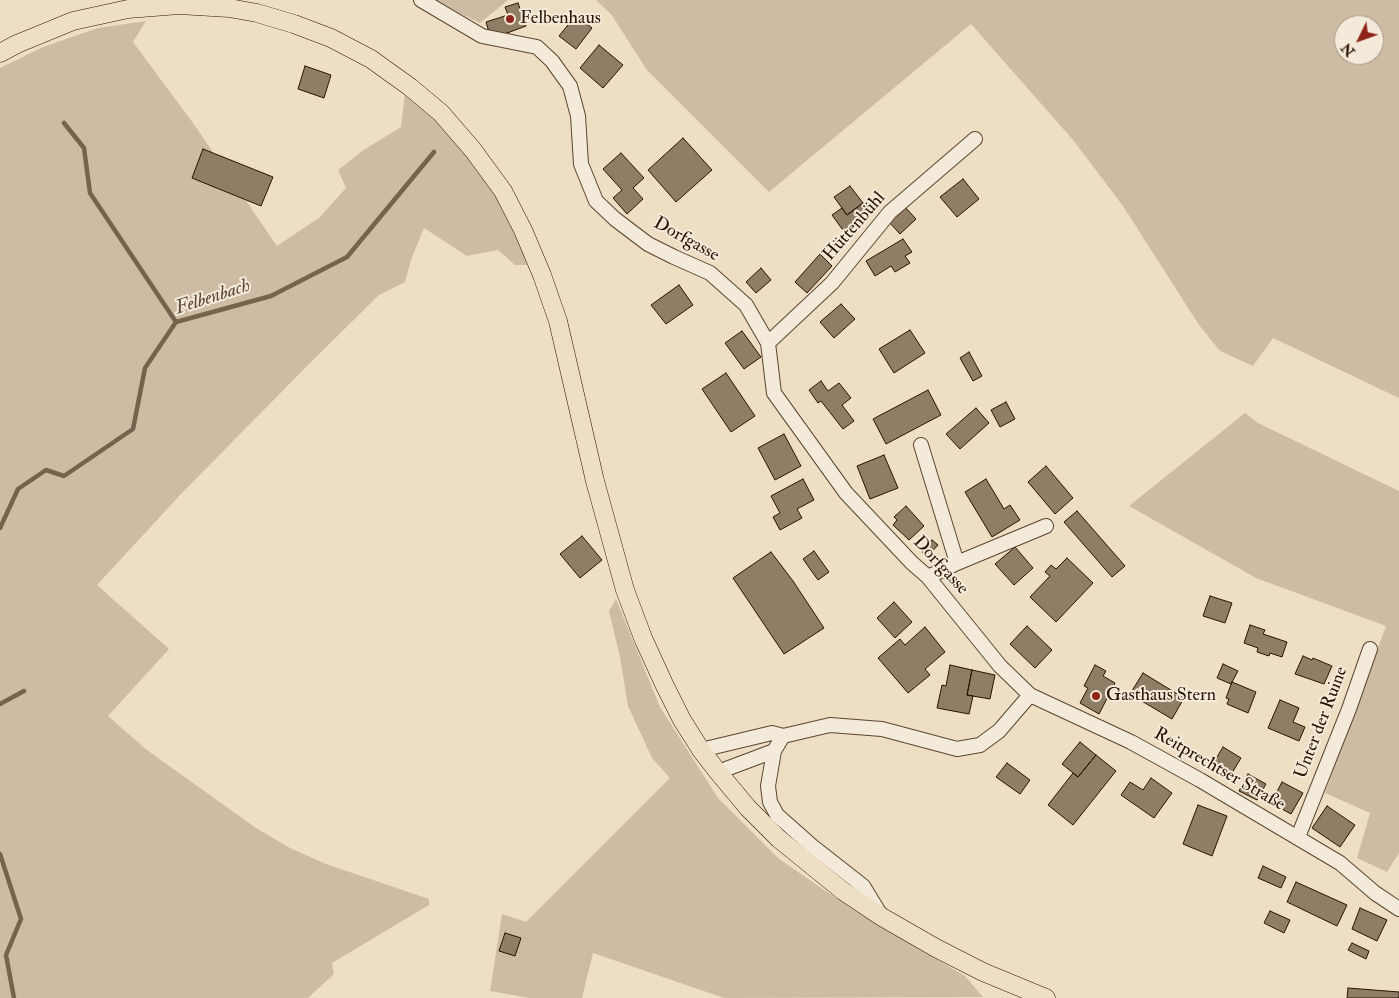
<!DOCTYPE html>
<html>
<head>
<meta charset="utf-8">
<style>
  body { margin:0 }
  #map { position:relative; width:1399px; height:998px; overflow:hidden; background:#eedfc4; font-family:"IM FELL Double Pica",serif }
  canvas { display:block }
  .north { position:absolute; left:1334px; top:15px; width:50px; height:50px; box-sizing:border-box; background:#f4ead9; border:1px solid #a39482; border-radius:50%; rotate:228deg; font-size:14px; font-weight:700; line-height:20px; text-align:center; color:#2a1200 }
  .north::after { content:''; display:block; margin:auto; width:18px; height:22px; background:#8f2418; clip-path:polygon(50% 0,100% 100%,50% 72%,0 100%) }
</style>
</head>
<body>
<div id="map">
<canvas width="1399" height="998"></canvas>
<div class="north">N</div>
</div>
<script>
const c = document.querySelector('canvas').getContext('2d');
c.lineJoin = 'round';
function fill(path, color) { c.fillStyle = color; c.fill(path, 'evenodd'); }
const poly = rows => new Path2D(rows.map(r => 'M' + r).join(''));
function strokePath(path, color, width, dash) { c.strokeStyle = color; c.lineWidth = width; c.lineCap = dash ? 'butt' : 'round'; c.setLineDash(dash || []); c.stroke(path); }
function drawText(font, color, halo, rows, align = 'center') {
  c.font = font + ' "IM FELL Double Pica",serif'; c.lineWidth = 4; c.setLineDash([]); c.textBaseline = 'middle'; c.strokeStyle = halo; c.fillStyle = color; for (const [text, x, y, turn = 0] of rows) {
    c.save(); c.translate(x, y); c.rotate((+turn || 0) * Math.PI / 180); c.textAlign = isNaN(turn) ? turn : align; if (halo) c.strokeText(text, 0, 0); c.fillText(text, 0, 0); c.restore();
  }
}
fill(poly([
  [433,0,508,0,480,23],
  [596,0,1399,0,1399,398,1273,338,1253,366,1220,351,1199,325,1123,206,1073,140,971,24,769,192,647,70,611,14],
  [1344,25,1374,25,1374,55,1344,55],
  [146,21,133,42,193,123,277,246,320,217,346,188,338,170,362,151,401,127,405,93,452,134,484,172,517,232,527,265,515,265,498,250,467,256,424,228,411,260,405,282,379,295,311,362,181,494,97,585,169,649,108,716,147,750,256,828,290,848,326,864,429,899,429,905,332,963,334,974,308,998,0,998,0,68,43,47,98,28],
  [1245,413,1258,423,1399,491,1399,853,1387,872,1357,858,1370,813,1325,793,1386,626,1256,578,1129,506],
  [616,599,660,707,718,798,778,858,853,910,965,976,983,997,724,998,593,953,582,998,529,998,490,991,502,914,526,922,670,778,652,758,628,706,620,657,609,611]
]), '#cdbca3');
strokePath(poly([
  [64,123,84,148,90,193,176,322],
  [0,528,18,489,46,470,64,476,133,429,145,368,176,322,271,296,347,257,434,152],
  [0,704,24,691],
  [0,854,21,919,6,955,14,998]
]), '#77634d', 4.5);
const building = poly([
  [518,3,526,26,491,39,486,22,508,15,505,7,518,3],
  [576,15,592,28,576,49,559,36,576,15],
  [599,45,623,65,603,88,580,68,599,45],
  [305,66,331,75,324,98,298,89,305,66],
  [683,138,712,170,676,202,648,170,683,138],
  [203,149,273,177,261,206,192,178,203,149],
  [621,153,644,178,633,188,643,199,627,214,613,198,622,190,603,169,621,153],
  [963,179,979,199,957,217,940,197,963,179],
  [850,186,863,203,847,215,834,197,850,186],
  [863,203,871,214,845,233,832,215,842,208,847,215,863,203],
  [905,207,916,219,900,234,889,222,905,207],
  [903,239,912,252,905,256,910,263,895,272,891,266,875,276,866,261,903,239],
  [820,254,832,266,807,293,795,282,820,254],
  [761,268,771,280,756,293,746,282,761,268],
  [679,285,693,305,666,324,651,305,679,285],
  [841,304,855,319,834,338,820,322,841,304],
  [910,330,925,353,894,373,879,349,910,330],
  [742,331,761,357,744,369,725,343,742,331],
  [969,352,982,376,973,381,960,358,969,352],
  [726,373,755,416,731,432,702,389,726,373],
  [821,381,828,391,839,383,851,398,842,405,854,421,843,429,821,401,818,403,809,390,821,381],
  [928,390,941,415,886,444,873,419,928,390],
  [1006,402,1015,419,1000,427,991,410,1006,402],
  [976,408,989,423,960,449,946,434,976,408],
  [784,434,801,466,775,480,758,448,784,434],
  [884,455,898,488,870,499,857,466,884,455],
  [1046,466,1073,498,1055,514,1028,482,1046,466],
  [803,479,814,500,797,509,802,518,780,530,773,517,780,513,771,496,803,479],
  [986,479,1004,509,1010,505,1020,520,992,537,965,492,986,479],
  [906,506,924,526,909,540,893,525,897,520,894,517,906,506],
  [1077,511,1125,566,1112,577,1064,522,1077,511],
  [582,536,602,560,580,578,560,554,582,536],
  [932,540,938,545,928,556,922,552,932,540],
  [1015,547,1033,568,1014,585,995,564,1015,547],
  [814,551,829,572,818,580,803,559,814,551],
  [771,552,793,581,824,628,784,654,733,578,771,552],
  [1067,558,1093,583,1056,622,1030,597,1050,576,1045,572,1051,565,1056,569,1067,558],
  [1210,596,1232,603,1225,623,1203,616,1210,596],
  [894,602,912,622,895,638,877,618,894,602],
  [1250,625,1265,630,1263,634,1287,642,1282,657,1270,653,1269,656,1257,652,1258,648,1244,643,1250,625],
  [1027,626,1052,650,1035,668,1010,644,1027,626],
  [925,627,945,652,925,669,930,675,908,693,878,658,900,639,905,645,925,627],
  [1303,656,1312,660,1313,658,1332,666,1324,684,1295,674,1303,656],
  [1223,664,1238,671,1231,684,1217,678,1223,664],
  [950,665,972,670,967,695,973,696,969,714,937,708,942,685,946,686,950,665],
  [1095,665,1106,671,1103,676,1115,683,1099,714,1080,703,1088,688,1084,686,1095,665],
  [972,670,995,675,990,699,967,695,972,670],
  [1143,673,1184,698,1172,719,1130,694,1143,673],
  [1232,682,1256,692,1248,713,1227,704,1229,699,1226,698,1232,682],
  [1280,700,1299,708,1293,722,1305,727,1299,741,1268,728,1280,700],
  [1080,742,1096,755,1078,777,1062,764,1080,742],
  [1223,747,1241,758,1232,773,1214,762,1223,747],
  [1096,755,1116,771,1073,825,1048,805,1073,773,1078,777,1096,755],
  [1007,763,1030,780,1020,794,996,777,1007,763],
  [1248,774,1266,784,1257,800,1239,791,1248,774],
  [1151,778,1172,793,1154,818,1121,795,1130,782,1143,790,1151,778],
  [1282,782,1303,793,1291,814,1271,803,1282,782],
  [1198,805,1227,816,1212,856,1183,844,1198,805],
  [1327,806,1355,825,1340,847,1312,828,1327,806],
  [1263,866,1286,877,1281,888,1258,878,1263,866],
  [1296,882,1347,905,1337,926,1287,902,1296,882],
  [1360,908,1387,920,1377,941,1352,929,1360,908],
  [1270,911,1290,920,1284,933,1264,923,1270,911],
  [505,933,521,938,515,956,499,951,505,933],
  [1352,943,1369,951,1366,959,1348,950,1352,943],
  [1348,988,1399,992,1399,998,1347,998,1348,988]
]);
fill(building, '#907d66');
strokePath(building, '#2a1200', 1);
const minor = poly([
  [421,0,482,36,537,47,552,61,570,86,578,116,581,164,596,201,615,219,648,244,674,257,710,273,746,305,768,343,774,393,846,493,912,563,928,577,1000,666,1030,695,1131,742,1200,780,1340,863,1375,893,1399,909],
  [768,343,832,283,890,212,975,139],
  [921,445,957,563],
  [928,577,957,563,1046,526],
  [783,736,830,725,882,729,957,749,980,745,999,731,1030,695],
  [783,736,774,751,768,786,770,802,777,815,812,846,863,886,880,914],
  [701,750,772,733,783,736],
  [718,772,774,751],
  [1298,837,1349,709,1370,649]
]);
const major = poly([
  [0,53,17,44,73,21,128,9,179,5,229,8,257,13,294,24,331,38,371,59,410,87,441,113,473,150,503,191,523,230,542,275,558,321,595,481,625,590,643,638,664,684,682,720,701,750,718,772,748,808,779,839,843,891,882,917,936,948,983,972,1046,998]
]);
strokePath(minor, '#5b4531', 16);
strokePath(major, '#2a1200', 19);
strokePath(minor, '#f4ead9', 14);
strokePath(major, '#eedfc4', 18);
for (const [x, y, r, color] of [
  [510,19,5,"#8f2418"],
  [1096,696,5,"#8f2418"]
]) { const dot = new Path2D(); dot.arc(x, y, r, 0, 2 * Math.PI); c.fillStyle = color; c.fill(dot); strokePath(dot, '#f4ead9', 2); }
drawText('18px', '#2a1200', '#f4ead9', [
  ["Felbenhaus",520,19],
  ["Gasthaus Stern",1106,696]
], 'left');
drawText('18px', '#2a1200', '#f4ead9', [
  ["Hüttenbühl",855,227,-49],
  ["Dorfgasse",686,240,29],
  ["Dorfgasse",940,566,47],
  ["Unter der Ruine",1322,723,-69],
  ["Reitprechtser Straße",1219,770,30]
]);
drawText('italic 19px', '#5e4834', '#f4ead9', [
  ["Felbenbach",213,298,-18]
]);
</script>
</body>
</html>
